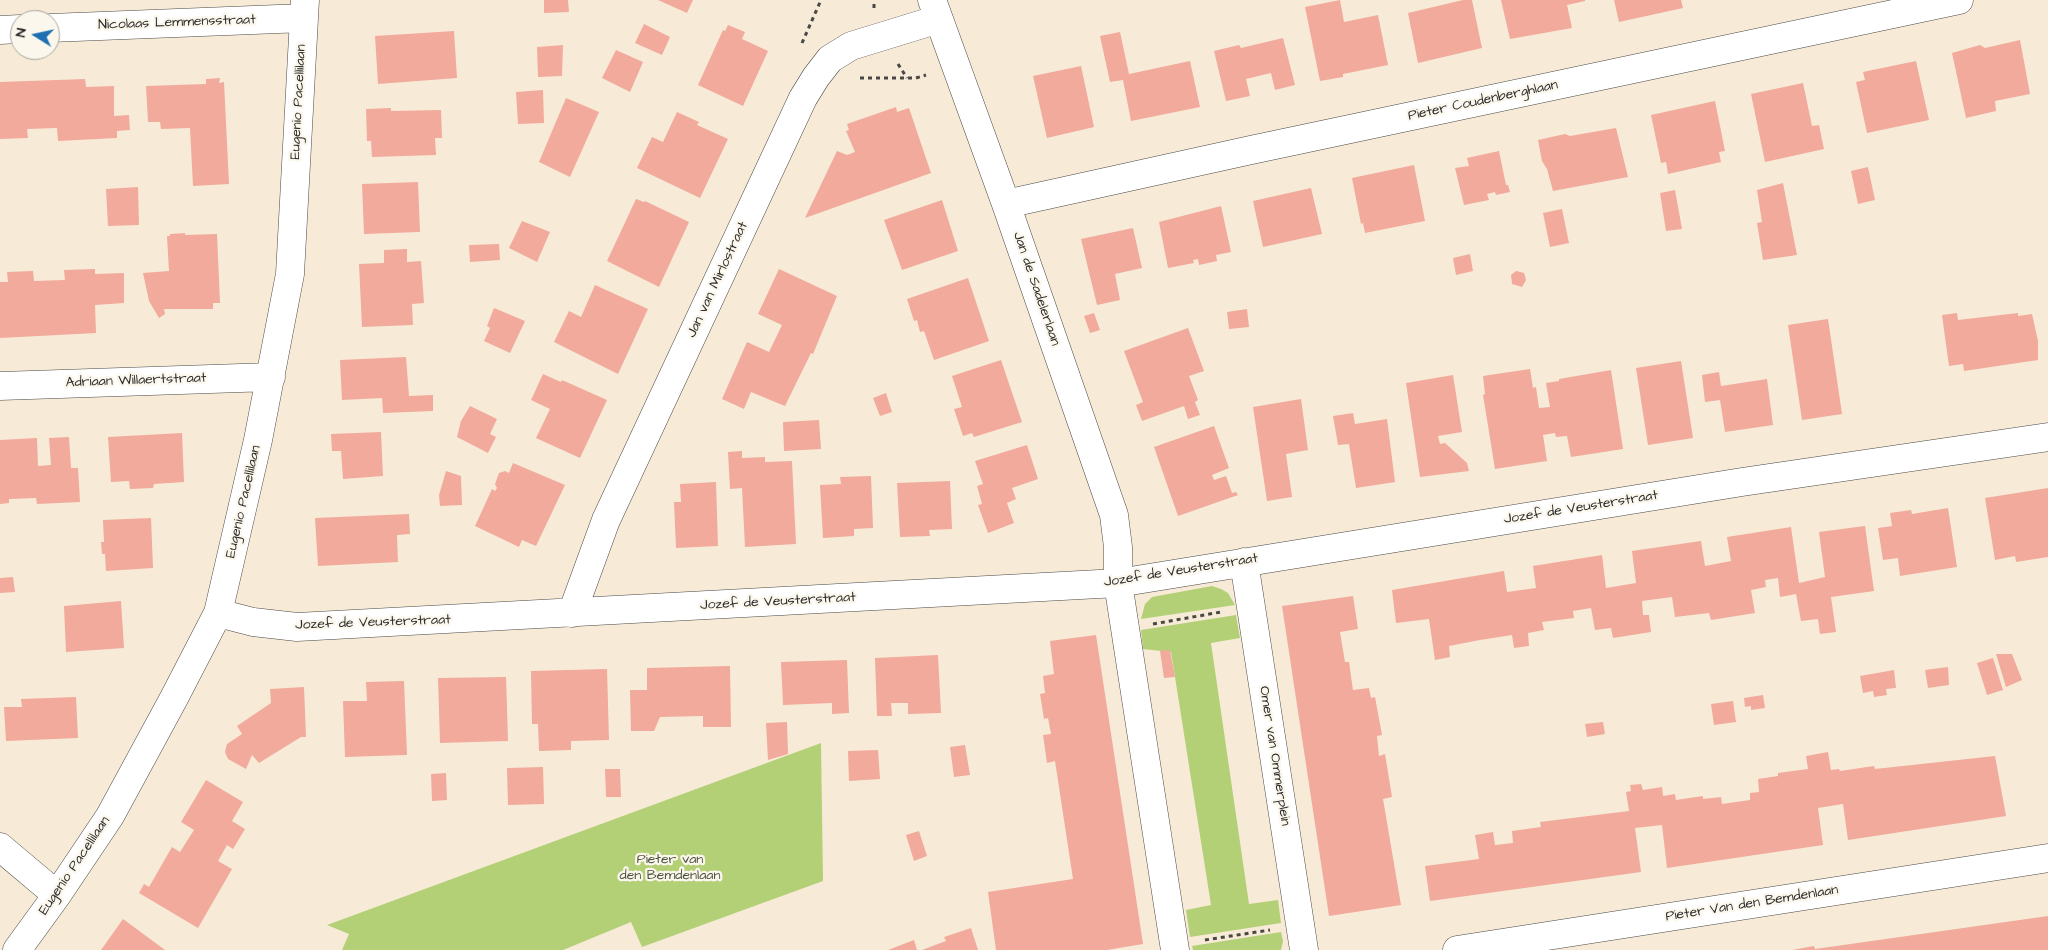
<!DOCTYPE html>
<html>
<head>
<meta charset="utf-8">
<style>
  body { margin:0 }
  #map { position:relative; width:2048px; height:950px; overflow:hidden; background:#f7ebd7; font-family:"Architects Daughter",sans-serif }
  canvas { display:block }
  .north { position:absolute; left:10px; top:10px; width:50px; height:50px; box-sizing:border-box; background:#fbf7ec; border:1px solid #a8a59f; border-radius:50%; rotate:280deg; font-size:14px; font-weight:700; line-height:20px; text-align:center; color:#2b2b2b }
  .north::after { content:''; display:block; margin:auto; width:18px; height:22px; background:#1f6fb2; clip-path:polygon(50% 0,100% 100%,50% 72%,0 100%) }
</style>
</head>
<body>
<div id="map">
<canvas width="2048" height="950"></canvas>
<div class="north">N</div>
</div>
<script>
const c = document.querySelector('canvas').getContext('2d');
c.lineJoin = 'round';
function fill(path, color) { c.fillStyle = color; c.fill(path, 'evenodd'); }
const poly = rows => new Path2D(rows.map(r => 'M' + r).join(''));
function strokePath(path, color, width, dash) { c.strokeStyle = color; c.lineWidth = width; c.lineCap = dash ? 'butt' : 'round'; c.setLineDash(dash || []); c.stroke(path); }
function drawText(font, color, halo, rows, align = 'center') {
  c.font = font + ' "Architects Daughter",sans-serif'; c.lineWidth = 4.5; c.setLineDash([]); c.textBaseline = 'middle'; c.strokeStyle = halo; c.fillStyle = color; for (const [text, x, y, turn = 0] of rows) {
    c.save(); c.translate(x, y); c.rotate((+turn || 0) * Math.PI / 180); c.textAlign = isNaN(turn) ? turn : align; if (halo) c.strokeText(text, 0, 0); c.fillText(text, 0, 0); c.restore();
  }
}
fill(poly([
  [1212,586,1221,589,1228,593,1235,605,1141,619,1145,604,1152,597],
  [1236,615,1240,638,1211,643,1249,904,1278,900,1281,923,1190,937,1186,910,1211,905,1175,677,1171,652,1143,649,1141,630],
  [821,743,823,881,642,947,631,922,563,950,342,950,349,934,327,925],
  [1281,932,1283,941,1281,950,1193,950,1192,946]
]), '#b3d077');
fill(poly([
  [544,0,568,0,569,12,544,13],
  [658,0,693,0,687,13],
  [1340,0,1344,22,1378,15,1388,65,1343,74,1343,77,1320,81,1305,7],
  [1463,0,1472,0,1482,48,1418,63,1408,13],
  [1501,0,1585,0,1585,1,1567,5,1572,28,1510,39],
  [1614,0,1681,0,1683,8,1619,22],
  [644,24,670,37,662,55,635,43],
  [728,25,745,32,742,39,768,51,743,106,698,85,723,30,725,31],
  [454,31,457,78,378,84,375,36],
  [1120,32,1129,74,1190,61,1200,107,1131,121,1123,80,1110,82,1100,36],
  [1283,38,1295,85,1275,90,1271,73,1246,79,1250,96,1226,101,1214,51,1239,45,1241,48],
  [2020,40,2030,94,1995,101,1996,111,1966,118,1952,53,1980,45,1985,48],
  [563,45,562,76,538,77,537,47],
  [616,50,643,62,630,92,602,78],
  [1916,61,1929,120,1867,133,1856,82,1865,80,1863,72],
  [1081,66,1094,127,1047,138,1033,76],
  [220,78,219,83,224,82,229,184,193,186,190,128,161,129,160,122,148,122,146,86,206,84,206,79],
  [85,79,86,87,114,86,114,116,129,115,130,130,117,131,117,138,58,141,57,128,27,129,28,138,0,139,0,82],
  [1803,83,1812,126,1819,125,1824,149,1765,162,1751,94],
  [543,90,544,123,518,124,516,92],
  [566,98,599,112,570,177,539,162],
  [1715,101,1725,151,1719,152,1721,162,1668,174,1666,162,1661,163,1651,115],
  [896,107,897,112,909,108,931,173,805,218,837,151,847,155,855,152,846,131,849,130,847,124],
  [391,108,391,111,441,110,442,138,435,138,436,155,372,157,371,141,367,141,366,109],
  [677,112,699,122,697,125,728,139,700,198,637,168,652,137,663,142],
  [1616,128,1628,177,1553,191,1547,169,1542,161,1538,140,1565,134,1570,136],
  [1499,151,1506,185,1508,185,1510,192,1496,195,1495,192,1487,194,1489,200,1464,205,1455,168,1469,166,1467,158],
  [1414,165,1425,221,1365,233,1363,223,1361,224,1352,178],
  [1868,167,1875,200,1858,204,1851,171],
  [418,182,420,232,364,234,362,184],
  [1783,183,1797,255,1763,260,1757,223,1762,222,1757,190],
  [138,187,139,225,108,226,106,189],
  [1311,188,1322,234,1263,247,1253,201],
  [1675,190,1682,229,1666,231,1660,193],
  [636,199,644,202,645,201,689,222,659,287,607,261],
  [942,200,958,251,902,270,884,220],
  [1221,206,1231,252,1216,255,1217,261,1199,265,1198,259,1193,260,1194,263,1168,268,1159,222],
  [1562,209,1569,243,1550,247,1543,213],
  [522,221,550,232,537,262,509,248],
  [1133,228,1142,268,1115,274,1120,300,1097,305,1081,239],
  [185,233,185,235,217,234,220,303,213,303,213,309,164,309,165,314,159,318,149,301,143,273,169,271,167,236,170,236,170,234],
  [499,244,500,260,470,262,469,245],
  [407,249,407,262,421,261,424,303,412,304,413,325,362,327,359,264,384,263,384,250],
  [1470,254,1473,271,1456,275,1453,258],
  [95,269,95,274,124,273,124,303,95,305,96,333,0,338,0,282,8,282,7,272,33,271,34,281,65,280,64,270],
  [779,269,837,296,813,354,811,353,785,406,751,392,744,409,722,399,747,342,769,352,782,325,758,314],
  [1516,271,1524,273,1526,280,1522,287,1512,284,1511,275],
  [968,278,989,341,934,360,924,331,920,332,917,320,914,321,907,299],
  [595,285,648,309,618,374,554,342,569,311,581,317],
  [494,308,525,321,510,353,484,341,490,328,487,326],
  [1247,309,1249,327,1229,329,1227,312],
  [1094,313,1100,330,1090,333,1084,316],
  [1957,313,1958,320,2018,313,2018,316,2032,314,2038,341,2038,360,1964,371,1963,364,1949,366,1942,315],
  [1828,319,1842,414,1802,420,1788,325],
  [1188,328,1204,371,1189,376,1198,400,1195,402,1200,415,1188,419,1184,406,1142,421,1136,405,1143,402,1124,351],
  [406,357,409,396,433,395,433,411,383,413,382,398,342,400,340,360],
  [1001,360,1022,422,974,437,972,433,963,436,954,409,962,407,952,376],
  [1681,361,1693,438,1648,445,1636,368],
  [1530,369,1533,388,1536,387,1539,408,1550,407,1546,383,1559,381,1559,379,1611,370,1623,449,1571,457,1567,436,1556,437,1555,433,1543,435,1547,461,1495,469,1483,395,1485,394,1483,376],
  [1719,372,1721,386,1767,379,1773,425,1725,432,1720,400,1705,402,1702,375],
  [543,374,561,382,562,380,607,400,580,458,536,438,550,409,531,400],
  [1453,375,1462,432,1438,436,1440,444,1445,443,1467,463,1469,471,1420,477,1406,383],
  [886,393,892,412,880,416,873,398],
  [1301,399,1308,450,1286,454,1292,497,1267,501,1253,407],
  [470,406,497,419,490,434,496,437,488,453,457,437,461,421],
  [1353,413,1355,424,1387,419,1395,482,1356,488,1349,444,1338,445,1333,416],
  [819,420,821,449,784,451,783,422],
  [1214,426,1229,468,1212,475,1214,480,1226,476,1232,493,1236,492,1238,495,1178,516,1154,447],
  [381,432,383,476,343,479,341,451,332,451,331,434],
  [182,433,184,482,154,484,153,488,130,489,129,481,111,482,108,437],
  [69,437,71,468,78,468,80,502,37,504,36,498,9,499,9,503,0,504,0,440,37,438,38,466,51,465,49,438],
  [1027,445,1038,479,1012,488,1016,499,1007,503,1014,523,988,533,978,505,982,504,977,486,983,484,975,461],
  [742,451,742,458,765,457,765,462,792,461,796,544,745,547,742,488,730,489,728,452],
  [513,463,565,485,536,546,522,540,519,547,475,526,492,489,495,491,497,488,495,484,499,473,505,471,509,473],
  [446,471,461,476,462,505,440,506,439,495],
  [871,476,873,528,854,529,854,536,823,538,820,485,841,484,840,477],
  [950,481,952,529,929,530,930,536,900,537,897,483],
  [716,482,718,546,676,548,674,502,681,502,680,484],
  [2048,488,2048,557,2016,562,2015,556,1995,560,1985,498],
  [1948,508,1957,567,1900,576,1898,558,1883,560,1878,528,1892,526,1890,513,1911,510,1912,514],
  [409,514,410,534,397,535,398,562,318,566,315,518],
  [151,518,153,568,106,571,105,554,102,554,101,542,104,542,103,520],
  [1865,526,1874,591,1831,597,1836,632,1820,634,1818,619,1801,621,1796,594,1780,597,1778,578,1765,580,1766,587,1751,590,1755,613,1711,620,1709,613,1675,617,1672,597,1642,601,1643,615,1649,615,1651,632,1613,638,1611,628,1595,630,1591,608,1573,611,1574,618,1542,622,1544,630,1528,633,1529,646,1514,648,1512,635,1480,640,1449,646,1450,657,1435,660,1429,619,1396,623,1392,590,1504,571,1507,592,1536,588,1533,566,1602,555,1606,588,1636,583,1632,551,1701,541,1705,566,1731,561,1727,537,1791,527,1799,583,1825,577,1819,532],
  [13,577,15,592,0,593,0,578],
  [1353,596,1358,629,1340,632,1345,662,1349,662,1353,690,1369,688,1371,698,1375,697,1382,735,1377,736,1379,756,1385,754,1392,797,1383,799,1401,905,1329,916,1282,606],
  [121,601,124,648,66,652,64,606],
  [1096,635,1143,944,1107,950,996,950,988,892,1073,879,1055,761,1047,763,1043,735,1051,734,1048,718,1044,719,1040,694,1045,693,1043,676,1054,674,1050,641],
  [1170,650,1175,677,1164,678,1160,651],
  [1996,654,2012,654,2022,680,2006,687],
  [938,655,941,713,908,714,908,703,891,703,892,716,877,716,875,658],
  [1993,658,2003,690,1987,695,1977,663],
  [847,660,849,713,832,714,832,703,783,705,781,662],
  [730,666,731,727,703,727,703,716,660,717,654,731,631,731,630,690,647,690,647,668],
  [1948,667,1949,685,1928,688,1925,670],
  [607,669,609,740,571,741,571,750,539,751,538,724,532,724,531,671],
  [1894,670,1896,688,1886,689,1887,695,1874,697,1873,691,1863,693,1860,676],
  [506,677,508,741,440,743,438,678],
  [404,681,407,755,345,757,343,701,367,701,366,682],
  [304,687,306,737,301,737,259,763,252,755,246,769,228,759,225,752,227,744,242,734,237,726,271,703,270,689],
  [1763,695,1765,708,1751,710,1751,706,1745,707,1744,698],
  [76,697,78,738,6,741,4,707,22,707,21,699],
  [1733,701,1736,722,1714,725,1711,704],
  [787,722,788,754,768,760,766,723],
  [1603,722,1605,734,1587,737,1585,724],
  [965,745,970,775,954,777,950,747],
  [878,750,880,779,849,781,848,751],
  [1828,752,1831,770,1839,769,1840,771,1874,766,1875,769,1995,756,2006,816,1848,840,1843,804,1818,808,1823,845,1667,868,1662,825,1635,828,1641,872,1430,901,1425,866,1479,859,1475,835,1493,832,1495,845,1513,843,1512,831,1541,827,1540,822,1629,811,1626,792,1631,791,1630,785,1641,784,1643,790,1662,787,1663,796,1675,794,1676,800,1703,796,1703,799,1721,797,1722,804,1750,800,1750,793,1759,792,1758,779,1778,776,1778,773,1808,769,1806,756],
  [543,767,544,804,508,805,507,768],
  [605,769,620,769,621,797,606,797],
  [446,773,447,800,432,801,431,774],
  [206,780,243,802,232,821,245,829,233,849,227,845,218,861,232,869,198,928,139,893,144,884,149,887,172,847,180,852,194,830,181,822],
  [919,831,927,856,914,861,906,835],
  [2048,916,2048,950,1792,950,1814,946,1815,949],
  [123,919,165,950,101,950],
  [971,928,978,950,922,950,946,941,944,937],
  [914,940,917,950,888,950]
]), '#f1aa9c');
const minor = poly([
  [932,0,1006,204,1114,515,1118,547,1118,583,1175,950],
  [50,28,304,18],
  [0,30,20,29],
  [1006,204,1251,150,1959,0],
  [0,386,271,377],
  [1244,562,1304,950],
  [218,613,253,622,297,627,1118,583,1742,482,2048,437],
  [572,613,606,520,803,98,816,77,830,59,851,46,939,19],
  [0,847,57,895],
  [17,950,57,895,110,816,174,698,218,613,258,440,290,274,305,0],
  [1457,950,2048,858]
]);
strokePath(minor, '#4a4845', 29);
strokePath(poly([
  [874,8,874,0],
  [802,43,821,0],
  [898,64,907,78],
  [860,78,916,78,926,75],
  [1153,624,1221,612],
  [1205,940,1270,930]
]), '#4a4845', 3, [4, 4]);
strokePath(minor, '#fff', 28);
drawText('14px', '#2b2b2b', '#fbf7ec', [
  ["Nicolaas Lemmensstraat",177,23,-2],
  ["Pieter Coudenberghlaan",1483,101,-12],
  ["Eugenio Pacellilaan",299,102,-87],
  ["Jan van Mirlostraat",718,280,-65],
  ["Jan de Sadelerlaan",1036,289,71],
  ["Adriaan Willaertstraat",136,381,-2],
  ["Eugenio Pacellilaan",244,502,-77],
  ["Jozef de Veusterstraat",1581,508,-9],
  ["Jozef de Veusterstraat",1181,571,-9],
  ["Jozef de Veusterstraat",778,602,-3],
  ["Jozef de Veusterstraat",373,623,-2],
  ["Omer van Ommerplein",1274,756,81],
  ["Eugenio Pacellilaan",75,866,-56],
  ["Pieter Van den Bemdenlaan",1752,904,-9]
]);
drawText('14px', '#4d543e', '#fbf7ec', [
  ["Pieter van",670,860],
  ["den Bemdenlaan",670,876]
]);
</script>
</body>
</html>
